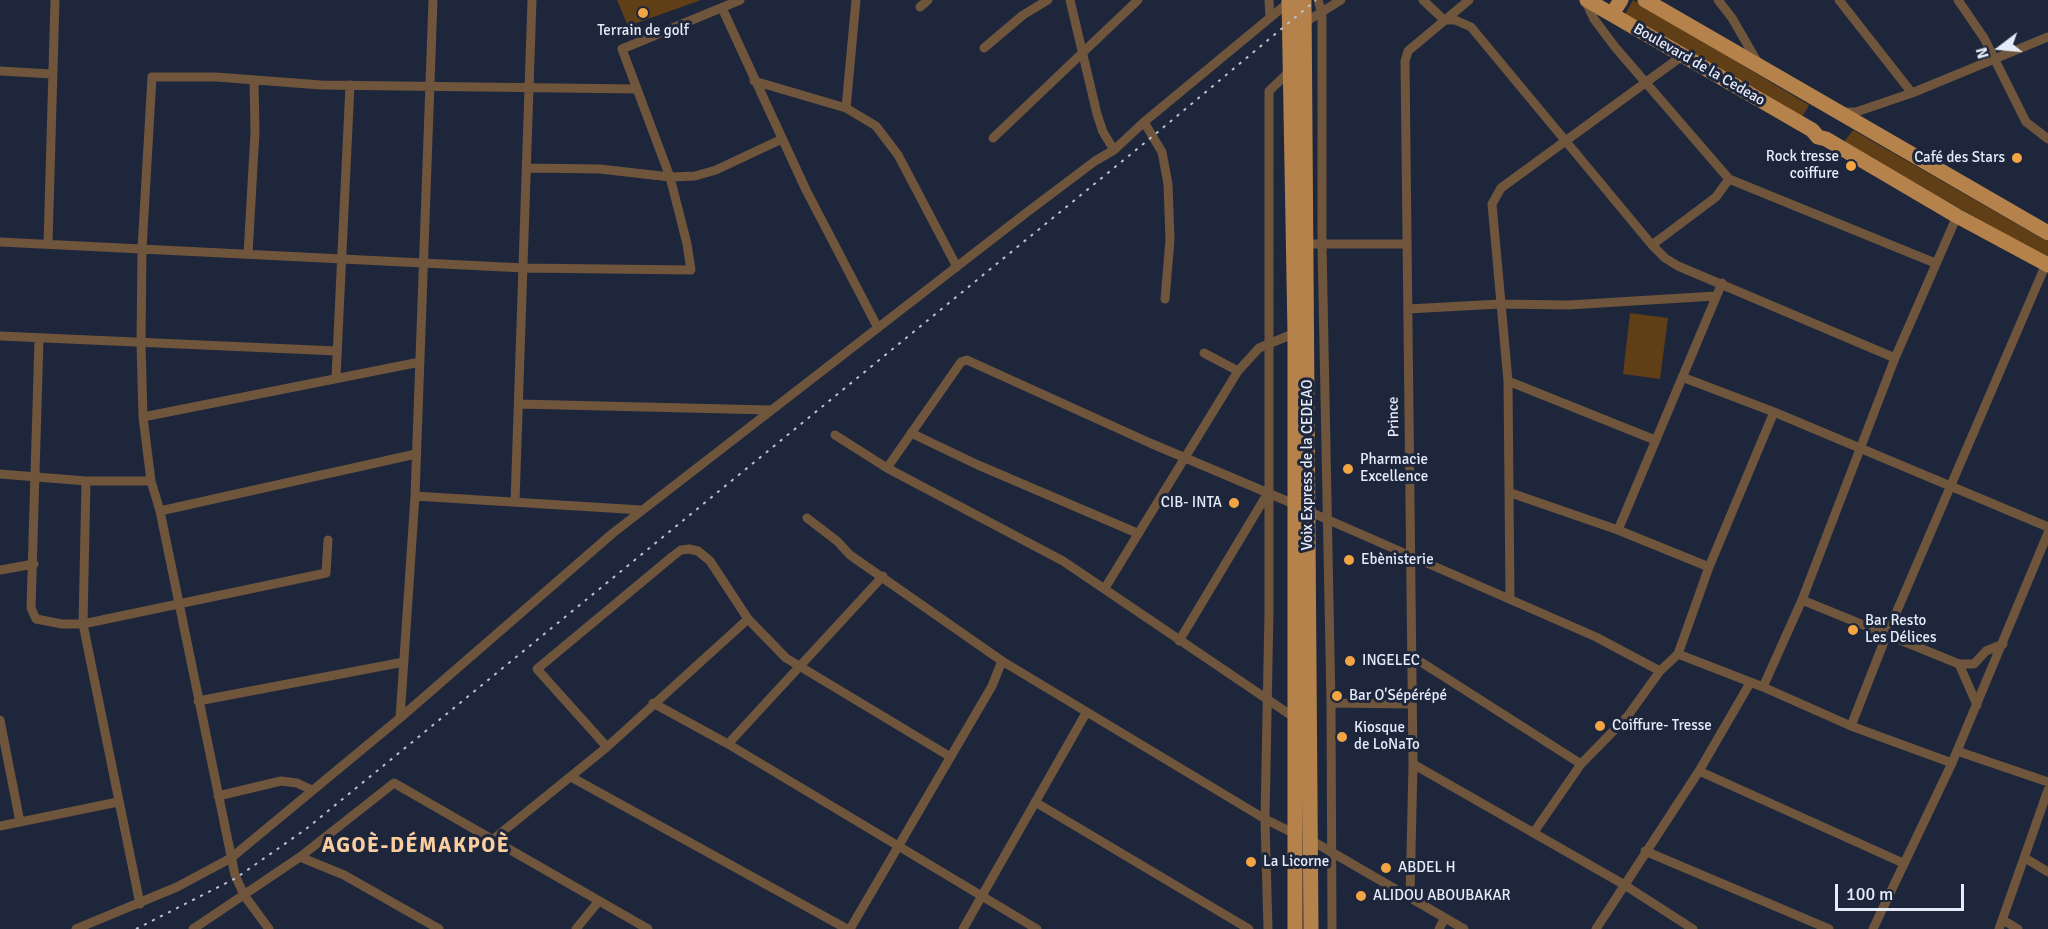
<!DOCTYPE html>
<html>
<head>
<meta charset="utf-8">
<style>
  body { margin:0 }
  #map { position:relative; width:2048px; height:929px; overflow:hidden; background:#1e263c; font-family:Signika,sans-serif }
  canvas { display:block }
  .north { position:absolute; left:1970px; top:18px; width:60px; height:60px; -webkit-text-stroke:4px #1e263c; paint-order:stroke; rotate:254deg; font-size:16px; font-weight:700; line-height:24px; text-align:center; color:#e5ebf9 }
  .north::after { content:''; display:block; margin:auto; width:21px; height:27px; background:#e5ebf9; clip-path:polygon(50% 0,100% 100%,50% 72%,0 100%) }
  .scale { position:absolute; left:1835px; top:884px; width:129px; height:27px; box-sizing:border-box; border:3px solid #e5ebf9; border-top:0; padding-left:8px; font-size:18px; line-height:21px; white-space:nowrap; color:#e5ebf9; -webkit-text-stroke:4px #1e263c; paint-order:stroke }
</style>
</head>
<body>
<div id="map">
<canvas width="2048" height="929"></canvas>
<div class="north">N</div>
<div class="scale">100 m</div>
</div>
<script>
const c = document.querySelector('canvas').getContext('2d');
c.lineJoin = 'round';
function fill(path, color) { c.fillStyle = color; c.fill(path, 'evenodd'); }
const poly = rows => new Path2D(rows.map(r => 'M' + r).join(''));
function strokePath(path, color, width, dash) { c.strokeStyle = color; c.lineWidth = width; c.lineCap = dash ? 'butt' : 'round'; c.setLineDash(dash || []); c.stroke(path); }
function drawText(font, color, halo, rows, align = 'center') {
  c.font = font + ' Signika,sans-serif'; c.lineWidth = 6; c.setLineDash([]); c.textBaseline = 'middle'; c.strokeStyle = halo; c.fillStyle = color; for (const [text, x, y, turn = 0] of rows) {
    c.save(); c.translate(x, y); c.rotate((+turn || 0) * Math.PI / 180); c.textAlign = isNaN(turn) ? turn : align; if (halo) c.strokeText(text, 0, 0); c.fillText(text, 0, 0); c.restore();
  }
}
fill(poly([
  [617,0,701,0,628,26],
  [1633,0,1809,105,1802,117,1625,14],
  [1853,130,2048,242,2048,259,1844,142],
  [1630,313,1668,318,1660,379,1623,374]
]), '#603f16');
strokePath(poly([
  [1070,0,1097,114,1103,132,1114,150],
  [1269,0,1270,18],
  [1318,0,1322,14,1322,244,1331,703,1332,929],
  [1423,0,1444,20,1455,20,1471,27,1652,245,1665,258,1678,266,1895,358],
  [1585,0,1594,19,1615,47,1729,179,1935,263],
  [1718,0,1732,18,1758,63],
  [1839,0,1912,93],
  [1958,0,1984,38,2026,122,2048,139],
  [920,7,928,0],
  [722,8,806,190,878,328],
  [1304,23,1341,0],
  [984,48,1023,15,1048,0],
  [0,71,52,74],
  [754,81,846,108,876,126,898,155,957,267],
  [846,108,856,0],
  [1843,112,1856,112,1912,93,2048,37],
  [1144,122,1162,152,1168,184,1170,240,1165,299],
  [993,138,1138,0],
  [528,168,600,169,670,177,695,176,716,170,782,139],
  [0,242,524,268,691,270,687,244,670,177,622,49,740,0],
  [48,244,55,0],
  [1306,244,1407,244],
  [1652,245,1716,197,1729,179],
  [248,254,255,132,254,81],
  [1408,309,1500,304,1568,305,1716,296],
  [0,336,337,351],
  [39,339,31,608,36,619,62,624,83,624,326,573,328,540],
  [1204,353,1238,371],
  [336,377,350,85],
  [1682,377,1774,412,2048,527],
  [1508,381,1655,440],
  [519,404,770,410],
  [143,417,420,362],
  [911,433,978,465,1137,533],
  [835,435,887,468,1063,561,1295,718],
  [887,468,961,362,967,360,1150,443,1294,504],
  [0,474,86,481,151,481],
  [86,481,83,624,140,904],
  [1511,493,1618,530,1709,567],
  [415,496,641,510],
  [515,502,532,0],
  [160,511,416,454],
  [1308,511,1596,637,1660,671],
  [807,518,837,541,850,555,1002,661,1265,819,1293,833],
  [1618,530,1722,283],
  [0,570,34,564],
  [1105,588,1238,371,1259,348,1295,333],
  [1510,599,1508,381,1492,204,1501,188,1682,56],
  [1802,600,1959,664,1977,705],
  [1179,641,1266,496],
  [1678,654,1763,687,1851,726,1952,763],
  [1410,655,1581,764],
  [1959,664,1974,664,1986,651,2003,644],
  [1763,687,1802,600,1895,358,1957,216],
  [198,701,404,662],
  [653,703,728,744,1037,929],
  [1331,703,1411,704],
  [400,718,415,496,433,0],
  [0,720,20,822],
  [1851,726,1887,634,2046,264],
  [728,744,883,576],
  [607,747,537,669,673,556,681,550,689,549,698,551,710,561,748,619,786,658,949,756],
  [1957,751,2048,782],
  [1413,764,1623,884,1693,929],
  [1699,771,1903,863],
  [571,777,847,929],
  [218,796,281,781,297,783,312,790],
  [1035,802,1249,929],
  [0,826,118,802],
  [1534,832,1581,764,1627,717,1660,671,1678,654,1709,567,1774,412],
  [1309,839,1464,929],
  [491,841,607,747,748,619],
  [1645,851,1829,929],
  [300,857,344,875,439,929],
  [2025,858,2048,872],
  [1410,898,1413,764,1405,61,1408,51,1469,0],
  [2003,920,2018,929],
  [76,929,177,887,231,858,400,718,613,533,1026,213,1095,161,1114,150,1144,122,1289,2],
  [193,929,300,857,394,783,648,929],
  [269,929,244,895,235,875,160,511,151,481,143,417,141,344,142,249,152,77,216,77,321,85,637,89],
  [576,929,598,902],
  [850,929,992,686,1002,661],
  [963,929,1086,713],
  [1268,929,1265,819,1269,611,1269,91,1290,71],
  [1439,929,1445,918],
  [1596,929,1699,771,1750,683],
  [1873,929,1952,763,2048,533],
  [1999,929,2048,790]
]), '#6e553b', 9);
strokePath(poly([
  [1289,0,1295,333,1295,929],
  [1304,0,1311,929],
  [1587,0,1812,130,1818,137,1826,139,1957,216,2048,265],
  [1645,0,2048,233],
  [1612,14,1621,0]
]), '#b4824a', 15);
strokePath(poly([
  [136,929,236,878,306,829,1153,136,1316,0]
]), '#bcc2d2', 2, [3, 6]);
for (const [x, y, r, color] of [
  [643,13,6,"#f3a443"],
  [2017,158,6,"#f3a443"],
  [1851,166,6,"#f3a443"],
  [1348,469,6,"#f3a443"],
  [1234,503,6,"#f3a443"],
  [1349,560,6,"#f3a443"],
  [1853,630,6,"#f3a443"],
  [1350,661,6,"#f3a443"],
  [1337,696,6,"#f3a443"],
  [1600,726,6,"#f3a443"],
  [1342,737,6,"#f3a443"],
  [1251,862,6,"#f3a443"],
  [1386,868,6,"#f3a443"],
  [1361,896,6,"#f3a443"]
]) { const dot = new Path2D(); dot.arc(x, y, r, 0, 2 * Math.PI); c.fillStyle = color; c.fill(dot); strokePath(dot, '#1e263c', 2); }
drawText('15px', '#e5ebf9', '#1e263c', [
  ["Terrain de golf",643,31,"center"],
  ["Rock tresse",1839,157,"right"],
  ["coiffure",1839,174,"right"],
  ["Café des Stars",2005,158,"right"],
  ["Pharmacie",1360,460],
  ["Excellence",1360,477],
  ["CIB- INTA",1222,503,"right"],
  ["Ebènisterie",1361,560],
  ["Bar Resto",1865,621],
  ["Les Délices",1865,638],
  ["INGELEC",1362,661],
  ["Bar O'Sépérépé",1349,696],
  ["Coiffure- Tresse",1612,726],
  ["Kiosque",1354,728],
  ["de LoNaTo",1354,745],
  ["La Licorne",1263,862],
  ["ABDEL H",1398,868],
  ["ALIDOU ABOUBAKAR",1373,896]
], 'left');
drawText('15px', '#e5ebf9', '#1e263c', [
  ["Boulevard de la Cedeao",1699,65,30],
  ["Prince",1394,417,-91],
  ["Voix Express de la CEDEAO",1308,465,-90]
]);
c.letterSpacing = '1.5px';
drawText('bold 21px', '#fbce9f', '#1e263c', [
  ["AGOÈ-DÉMAKPOÈ",416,846]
]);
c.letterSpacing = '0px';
</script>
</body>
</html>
